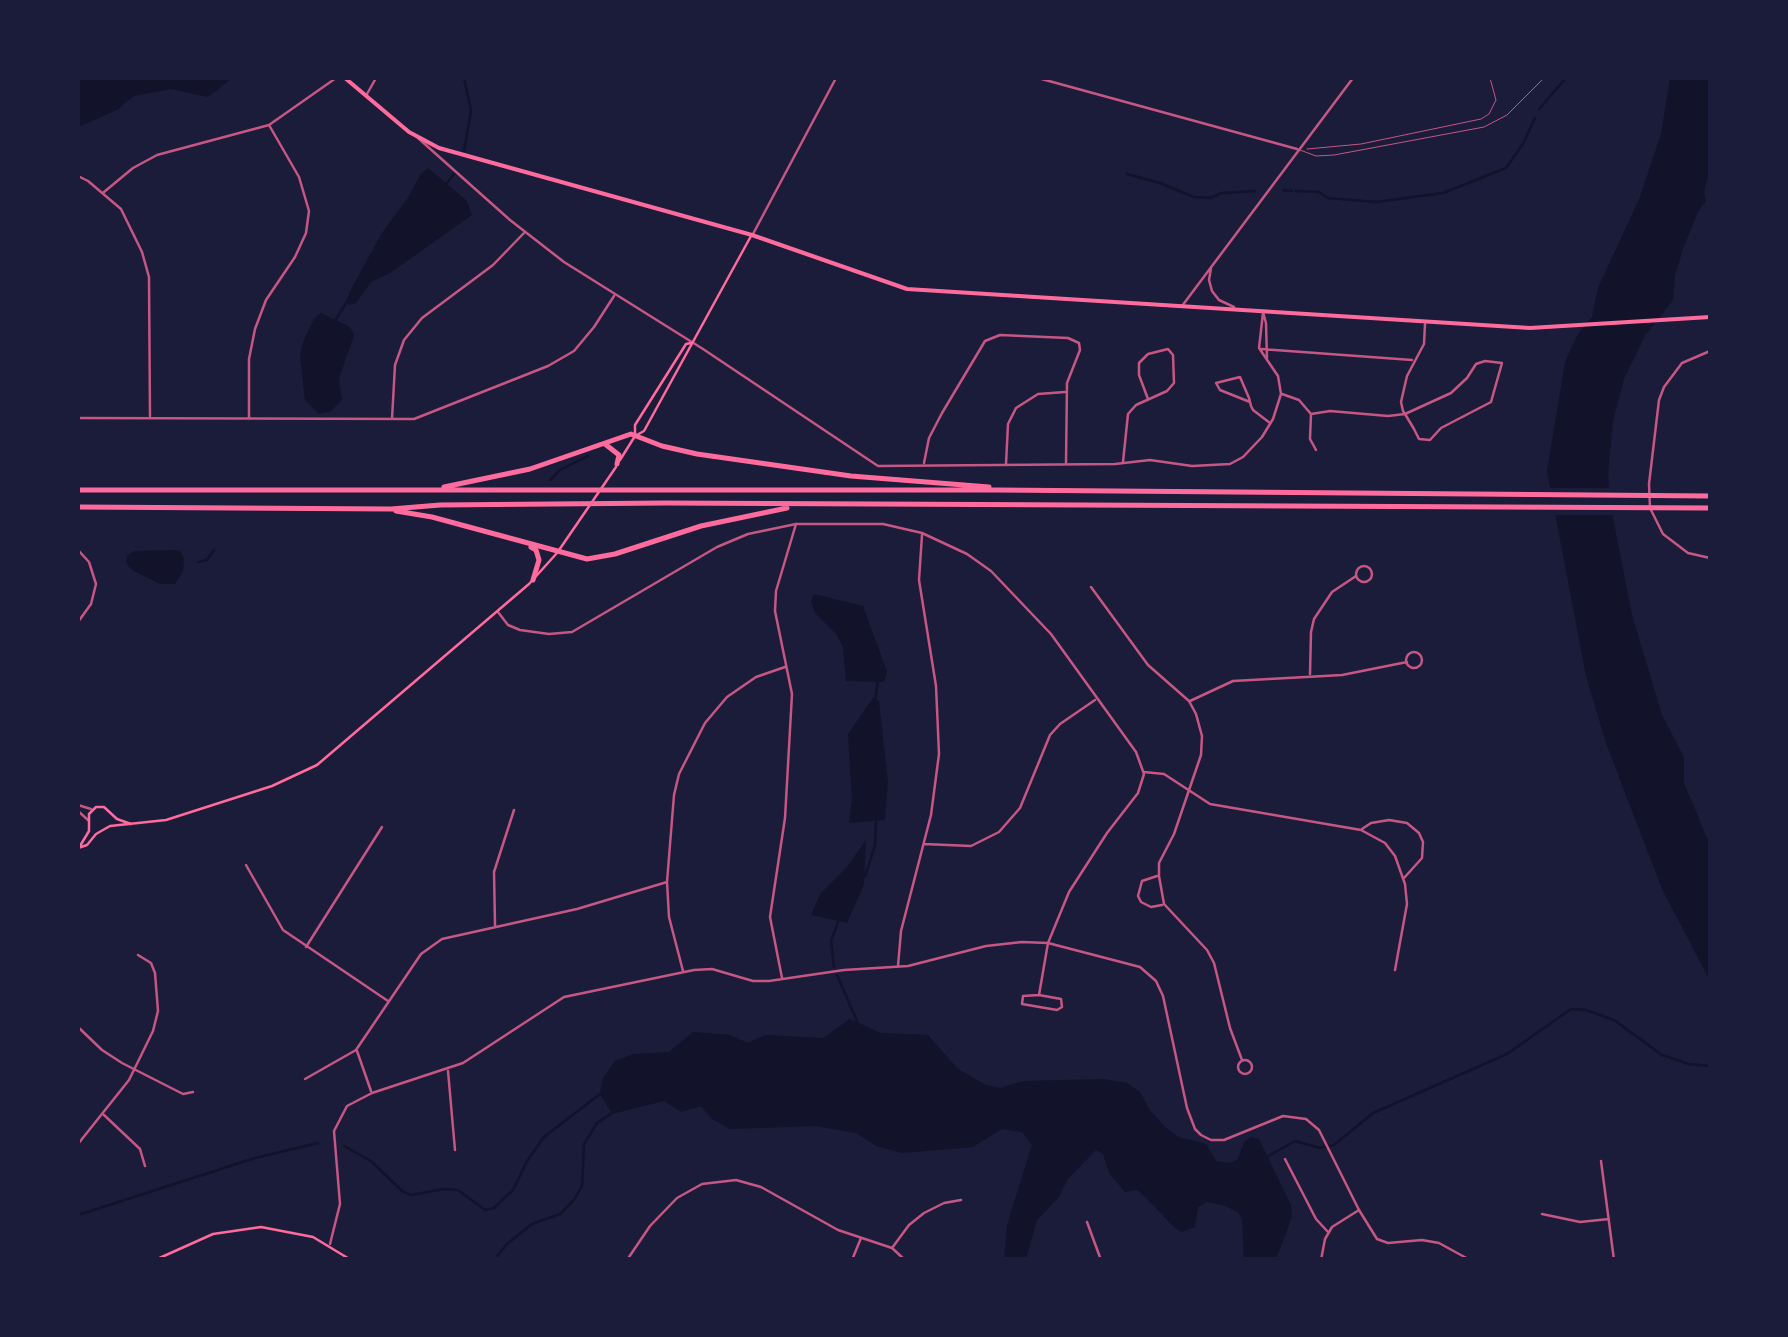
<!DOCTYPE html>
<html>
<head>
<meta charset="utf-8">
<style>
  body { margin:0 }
  #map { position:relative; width:1788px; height:1337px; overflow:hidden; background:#1b1b3a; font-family:Quicksand,sans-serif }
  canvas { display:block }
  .frame { position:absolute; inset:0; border:80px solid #1b1b3a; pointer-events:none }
</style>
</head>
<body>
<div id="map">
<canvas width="1788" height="1337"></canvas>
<div class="frame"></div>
</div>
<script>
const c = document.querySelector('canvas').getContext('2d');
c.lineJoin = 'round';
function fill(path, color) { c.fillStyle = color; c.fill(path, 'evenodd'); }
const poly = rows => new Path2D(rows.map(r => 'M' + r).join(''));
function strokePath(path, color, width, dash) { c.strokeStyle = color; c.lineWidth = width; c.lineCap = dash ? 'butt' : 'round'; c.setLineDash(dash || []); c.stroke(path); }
fill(poly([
  [78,78,239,78,231,79,208,97,171,89,134,96,117,110,78,127],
  [1670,78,1710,78,1710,169,1704,192,1706,201,1698,212,1684,246,1675,275,1673,300,1645,336,1624,379,1613,421,1608,474,1610,503,1632,615,1662,715,1684,757,1684,783,1710,845,1710,981,1662,889,1606,743,1586,676,1547,471,1565,362,1578,334,1592,317,1598,288,1640,197,1661,134],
  [428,168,467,201,472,215,390,273,371,282,356,303,348,305,349,293,382,233,407,199,421,174],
  [321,313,350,327,354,335,339,379,342,400,331,411,319,414,305,400,300,356,303,342,314,319],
  [175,550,181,552,184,559,183,571,175,584,160,584,132,570,126,562,128,555,135,551],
  [814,594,863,606,887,672,884,682,846,681,843,647,836,634,815,613,811,601],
  [873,698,879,701,888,782,885,820,849,823,852,800,848,734],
  [866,840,864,884,847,923,811,915,821,893,847,867],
  [850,1019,881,1033,928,1035,958,1069,986,1085,1000,1088,1023,1081,1104,1079,1127,1083,1140,1092,1149,1109,1166,1128,1179,1137,1206,1144,1216,1161,1231,1163,1238,1159,1244,1142,1251,1137,1259,1139,1291,1205,1292,1217,1276,1259,1244,1259,1242,1219,1238,1212,1225,1206,1207,1202,1198,1207,1195,1227,1181,1232,1175,1228,1143,1195,1137,1190,1125,1192,1109,1173,1103,1154,1096,1150,1067,1180,1059,1197,1037,1220,1026,1259,1004,1259,1007,1225,1032,1145,1022,1132,1002,1129,973,1147,902,1153,876,1146,856,1133,815,1126,730,1129,712,1119,701,1106,681,1112,664,1101,612,1114,600,1094,603,1078,615,1061,633,1054,669,1052,693,1032,730,1035,748,1043,765,1035,823,1038]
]), '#12122b');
fill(poly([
  [1546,488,1614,488,1618,515,1551,515]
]), '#1b1b3a');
strokePath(poly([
  [1539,109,1566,78],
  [464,151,471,111,464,78],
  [1127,174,1160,183,1194,197,1211,198,1222,193,1255,191],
  [446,184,454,174],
  [1283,190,1292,191],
  [1296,191,1319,192,1328,198,1376,202,1443,193,1506,168,1523,144,1535,118],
  [335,321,349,298],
  [550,480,560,470,588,456],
  [198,562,207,560,214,550],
  [875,701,878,679],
  [865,877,875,845,876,821],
  [834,967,831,941,838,922],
  [837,975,857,1021],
  [344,1146,371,1161,402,1191,411,1195,444,1189,458,1190,485,1210,494,1208,513,1190,527,1161,544,1137,600,1094],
  [1267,1157,1295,1141,1320,1148,1334,1145,1373,1113,1507,1054,1571,1009,1586,1010,1614,1020,1662,1055,1689,1064,1710,1066],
  [78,1215,255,1158,318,1143],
  [494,1260,507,1244,532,1224,560,1214,574,1200,582,1186,584,1144,597,1123,612,1113]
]), '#12122b', 2.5);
strokePath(poly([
  [1307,149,1361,144,1481,119,1489,114,1496,100,1490,78],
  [1300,150,1316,156,1334,155,1484,127,1507,115,1544,78]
]), '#c65784', 1);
strokePath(poly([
  [1038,78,1297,149],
  [367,94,376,78],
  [418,138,510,220,564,262,703,349,878,466,1115,464,1150,460,1192,466,1230,464,1243,457,1262,437,1273,419,1281,394,1278,376,1259,348,1263,313],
  [78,176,88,181,121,209,142,252,149,277,150,416],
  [104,192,133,168,157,155,269,125,336,78],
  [753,234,836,78],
  [1211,268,1209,280,1212,291,1219,300,1234,307],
  [1182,306,1353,78],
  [1263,312,1266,323,1267,358],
  [1261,349,1412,360],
  [1710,351,1682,363,1664,387,1659,400,1649,484,1650,508,1663,534,1688,553,1710,558],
  [1282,394,1299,400,1311,414,1310,439,1316,450],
  [1250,402,1220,390,1216,383,1240,377,1249,398,1251,406,1253,410,1270,423],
  [1311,414,1330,411,1388,416,1405,414,1451,393,1467,378,1476,364,1485,361,1502,363,1491,402,1441,428,1430,440,1419,439,1414,429,1405,414,1403,411,1401,402,1407,376,1424,344,1425,324],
  [78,418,414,419,548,366,574,351,594,327,614,296],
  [249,419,249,359,255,329,266,300,295,257,306,233,309,211,299,177,269,125],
  [392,419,395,365,404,340,422,318,493,265,524,233],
  [1123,462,1128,414,1136,405,1167,391,1174,383,1173,355,1168,349,1148,354,1139,363,1139,375,1148,399],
  [924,463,929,438,942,413,985,341,1000,335,1068,338,1079,343,1080,350,1067,383,1066,463],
  [1006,464,1008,424,1016,408,1038,394,1065,392],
  [78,550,89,562,96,584,91,604,78,622],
  '1356 574a8 8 0 1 1 16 0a8 8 0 1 1-16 0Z',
  [1091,587,1148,665,1189,701,1196,714,1202,736,1201,755,1174,834,1159,863,1159,876,1164,904,1207,950,1214,963,1230,1028,1242,1060],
  '1406 660a8 8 0 1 1 16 0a8 8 0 1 1-16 0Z',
  [1310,674,1311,632,1314,619,1332,592,1356,576],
  [1190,701,1233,681,1342,675,1407,662],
  [1144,772,1164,774,1210,804,1361,830,1385,843,1395,856,1405,884,1407,904,1395,970],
  [1362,829,1371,823,1389,820,1407,823,1419,833,1423,842,1422,858,1404,878],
  [924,844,971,846,999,832,1020,808,1050,735,1060,724,1095,700],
  [246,865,283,930,388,1001],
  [1157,876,1142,881,1138,896,1141,902,1151,907,1162,905],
  [495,925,494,872,514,810],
  [306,947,382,827],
  [898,966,901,931,931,815,939,754,936,686,919,580,922,535],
  [683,971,669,917,667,882,674,795,679,774,705,723,727,697,756,677,785,667],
  [782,978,770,917,785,818,792,694,775,611,776,591,796,524],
  [1039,995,1061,999,1062,1007,1057,1010,1022,1004,1023,996,1039,995],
  [78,1027,102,1050,122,1063,183,1094,193,1092],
  [357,1051,371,1091],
  '1238 1067a7 7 0 1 1 14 0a7 7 0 1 1-14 0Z',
  [448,1071,455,1150],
  [305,1079,356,1050,421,954,442,939,577,909,667,882],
  [104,1115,140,1149,145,1166],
  [78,1144,129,1080,153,1031,158,1011,155,973,151,963,138,955],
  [1285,1159,1316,1219,1328,1232],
  [1601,1161,1614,1260],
  [1542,1214,1580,1222,1609,1219],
  [1087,1222,1101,1260],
  [330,1244,340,1204,334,1131,347,1106,372,1093,463,1063,564,997,694,970,712,969,753,981,769,981,844,970,908,966,986,946,1022,942,1048,943,1039,995],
  [892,1248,909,1225,924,1213,944,1203,961,1200],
  [627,1260,650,1226,677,1198,702,1184,736,1180,761,1187,838,1230,892,1248,905,1260],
  [852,1260,861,1238],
  [1321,1260,1325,1239,1332,1227,1359,1210]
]), '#c65784', 2.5);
strokePath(poly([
  [498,612,508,625,520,630,549,634,572,632,717,547,748,534,796,524,883,524,922,533,967,554,991,571,1051,634,1136,752,1144,774,1138,793,1107,833,1069,892,1048,943,1140,967,1156,981,1163,996,1187,1108,1195,1129,1201,1135,1211,1140,1224,1140,1283,1116,1306,1119,1319,1130,1359,1210,1377,1239,1388,1243,1422,1240,1439,1243,1470,1260],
  [78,805,91,809],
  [78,811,88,820]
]), '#c65784', 2.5);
strokePath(poly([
  [635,436,635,425,686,344,691,343],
  [620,460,635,436,644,431,751,236],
  [80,846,89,831,89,814,96,807,104,807,117,819,131,824],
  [78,848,87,845,96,834,110,826,166,820,272,786,317,765,529,584,557,553,616,467],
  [155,1260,213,1234,261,1227,313,1237,351,1260]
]), '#ff6b9d', 2.5);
strokePath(poly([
  [345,78,409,132,439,148,752,235,907,289,1530,328,1710,317]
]), '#ff6b9d', 4);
strokePath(poly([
  [605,444,619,455,617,464],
  [444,487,530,469,631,434,662,446,697,454,851,476,989,487],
  [78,490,996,490,1710,496],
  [78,507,391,509,440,505,665,503,1710,508],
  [396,511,432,517,587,559,615,554,701,526,787,508],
  [531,547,536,550,539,560,533,580]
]), '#ff6b9d', 5);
</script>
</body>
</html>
